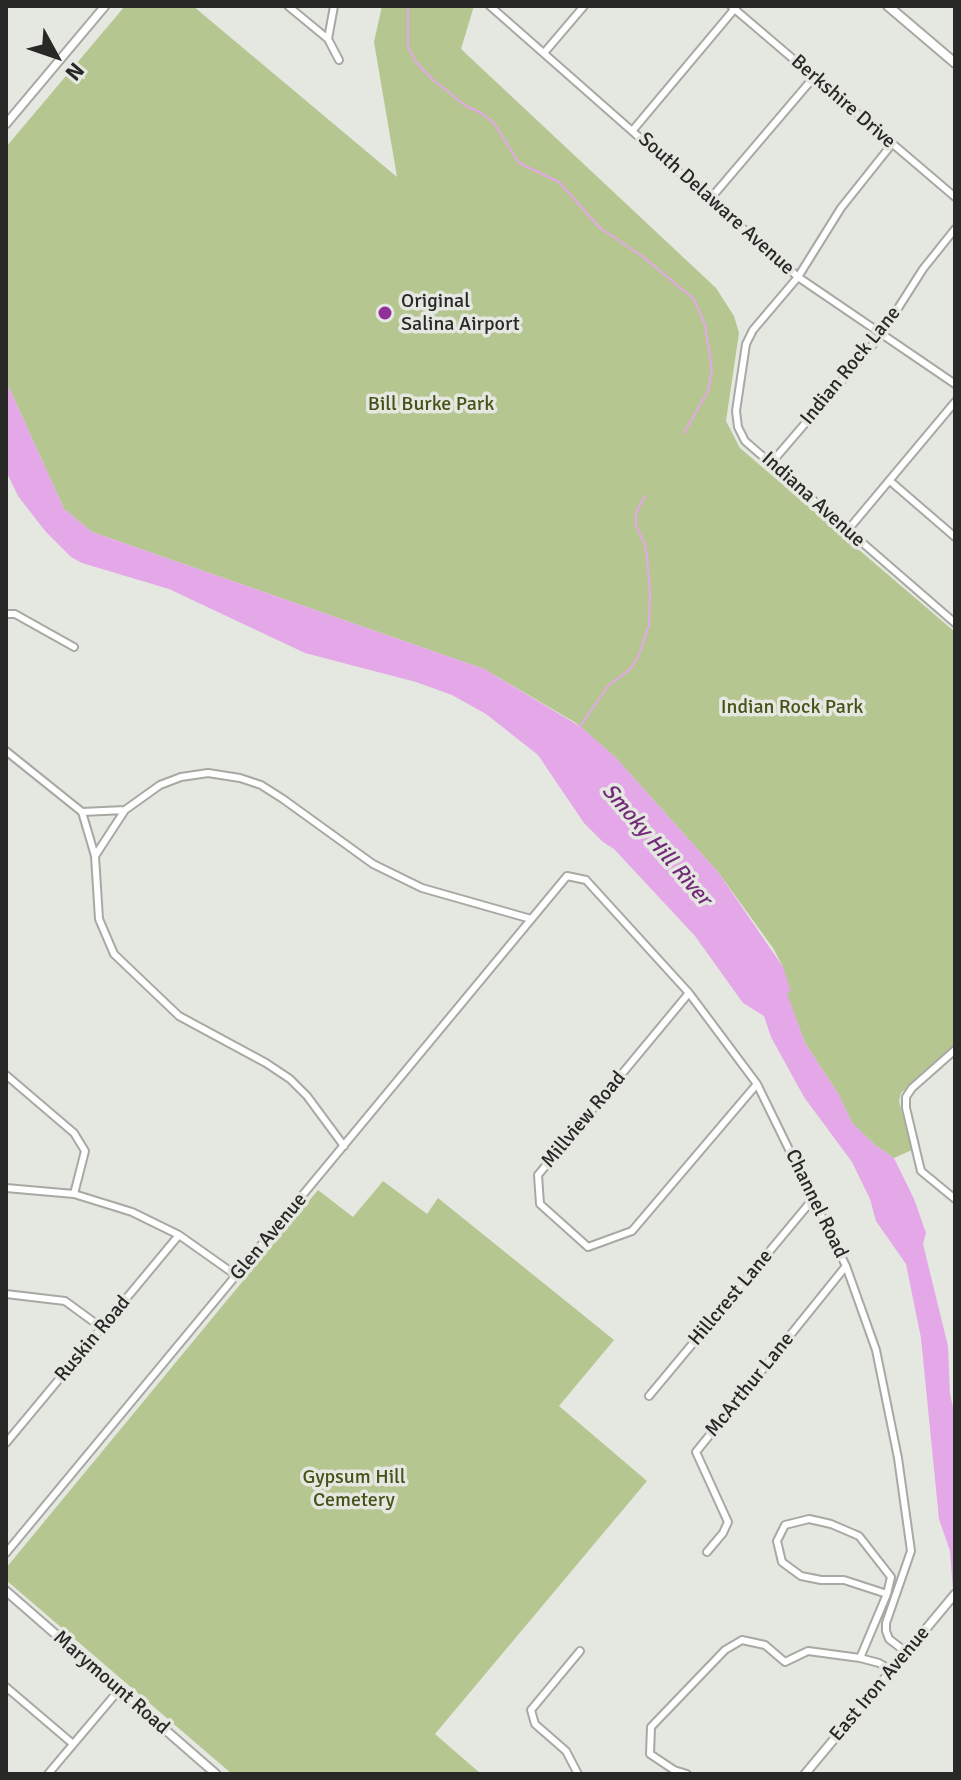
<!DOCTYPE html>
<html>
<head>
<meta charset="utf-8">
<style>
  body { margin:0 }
  #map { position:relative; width:961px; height:1780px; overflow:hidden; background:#e5e7e1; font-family:Signika,sans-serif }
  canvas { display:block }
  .frame { position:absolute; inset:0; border:8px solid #282826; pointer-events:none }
  .north { position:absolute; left:16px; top:16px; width:80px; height:80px; -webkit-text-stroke:6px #e5e7e1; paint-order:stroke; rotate:130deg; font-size:22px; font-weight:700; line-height:32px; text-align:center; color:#282826 }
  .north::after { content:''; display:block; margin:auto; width:28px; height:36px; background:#282826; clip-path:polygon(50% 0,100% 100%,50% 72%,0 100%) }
</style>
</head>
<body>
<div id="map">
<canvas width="961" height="1780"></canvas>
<div class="frame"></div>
<div class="north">N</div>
</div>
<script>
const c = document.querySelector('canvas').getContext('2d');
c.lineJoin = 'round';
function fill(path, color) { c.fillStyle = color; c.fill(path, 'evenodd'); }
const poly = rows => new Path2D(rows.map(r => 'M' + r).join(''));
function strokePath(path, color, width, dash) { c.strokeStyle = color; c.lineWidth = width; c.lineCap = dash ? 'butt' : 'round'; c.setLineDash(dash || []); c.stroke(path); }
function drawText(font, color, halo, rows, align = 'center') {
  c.font = font + ' Signika,sans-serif'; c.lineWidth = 7; c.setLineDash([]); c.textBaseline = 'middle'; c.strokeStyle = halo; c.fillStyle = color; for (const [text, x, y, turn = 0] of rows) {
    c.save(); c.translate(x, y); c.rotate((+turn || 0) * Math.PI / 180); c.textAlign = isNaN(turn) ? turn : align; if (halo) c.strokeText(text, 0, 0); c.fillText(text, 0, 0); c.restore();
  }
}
fill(poly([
  [125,6,193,6,397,177,374,42,382,6,474,6,461,49,716,288,734,316,739,333,726,421,740,448,955,632,955,1045,901,1093,899,1101,912,1150,894,1158,876,1146,852,1123,839,1095,805,1043,786,993,783,967,773,948,718,872,615,757,576,723,484,669,92,532,64,509,6,381,6,147],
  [383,1181,427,1214,438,1198,614,1340,559,1406,647,1481,435,1734,481,1774,232,1774,6,1580,6,1568,318,1190,353,1217]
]), '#b6c691');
fill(poly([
  [6,381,64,509,92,532,484,669,581,727,615,757,718,872,783,967,791,991,787,993,805,1043,839,1095,852,1123,876,1146,894,1158,914,1199,926,1233,923,1244,948,1346,950,1394,955,1416,955,1617,950,1551,939,1519,921,1338,906,1264,876,1221,870,1199,852,1162,804,1097,771,1037,764,1016,743,1003,695,936,614,849,603,842,584,823,538,755,486,714,452,695,416,682,305,653,169,589,82,563,71,557,46,532,18,496,6,471]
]), '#e4a7e8');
strokePath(poly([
  [408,6,408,47,416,62,432,79,466,106,481,113,494,123,519,163,559,182,600,228,642,256,694,299,705,325,712,370,708,391,684,433],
  [579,728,608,686,630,669,638,657,649,625,650,594,647,557,645,544,636,526,636,513,645,496]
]), '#e4a7e8', 2);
const minor = poly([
  [288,6,328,39,339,60],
  [490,6,798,277,955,384],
  [731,6,955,197],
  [328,39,334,6],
  [544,53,584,6],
  [633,130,737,6],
  [892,144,841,208,798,277,753,330,746,344,736,411,738,427,745,441,955,623],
  [711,198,814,77],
  [772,462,881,335,923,269,955,229],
  [890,481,955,537],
  [847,531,955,402],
  [6,614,15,614,74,647],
  [6,751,82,812],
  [95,856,82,812,125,810],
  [689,993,538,1175,540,1204,588,1247,632,1231,757,1084],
  [955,1050,912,1088,906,1097,906,1108,921,1171,955,1199],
  [6,1075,74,1133,85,1151,74,1194],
  [344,1146,307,1096,290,1079,266,1063,179,1016,114,954,99,919,95,856,125,810,160,785,181,777,208,773,240,778,261,785,283,799,373,864,422,888,531,919],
  [6,1188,74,1194,132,1212,179,1235,237,1276],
  [6,1294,65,1301,102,1328],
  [649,1396,813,1199],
  [6,1443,179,1235],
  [809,1519,831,1524,859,1536,891,1577,887,1594,844,1580,821,1580,801,1576,782,1562,777,1541,785,1525,809,1519],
  [707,1552,723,1533,728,1522,696,1452,846,1266],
  [6,1553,567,876,586,880,689,993,757,1084,846,1266,876,1350,898,1458,911,1551,886,1623,886,1631,889,1639,906,1652],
  [860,1658,887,1594],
  [6,1687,73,1744],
  [48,1774,119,1690],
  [578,1774,566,1751,535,1724,531,1710,580,1651],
  [687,1774,674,1770,650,1754,651,1727,725,1650,742,1640,765,1645,785,1662,808,1651,860,1658,879,1663,891,1670]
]);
const tertiary = poly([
  [6,124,105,6],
  [6,1591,216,1774],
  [805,1774,955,1594]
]);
const secondary = poly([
  [888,6,955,63]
]);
strokePath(minor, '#a7a9a3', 10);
strokePath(tertiary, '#a7a9a3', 11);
strokePath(secondary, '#a7a9a3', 12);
strokePath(minor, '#fff', 6);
strokePath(tertiary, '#fff', 7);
strokePath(secondary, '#fff', 8);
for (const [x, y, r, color] of [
  [385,313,8,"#903098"]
]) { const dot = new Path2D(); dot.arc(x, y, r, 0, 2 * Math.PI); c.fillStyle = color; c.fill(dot); strokePath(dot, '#e5e7e1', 3); }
drawText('20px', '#282826', '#e5e7e1', [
  ["Berkshire Drive",843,102,41],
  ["South Delaware Avenue",716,204,42],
  ["Indian Rock Lane",851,366,-51],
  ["Indiana Avenue",813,500,42],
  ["Millview Road",584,1120,-50],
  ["Channel Road",816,1204,64],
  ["Glen Avenue",269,1237,-50],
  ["Hillcrest Lane",731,1298,-50],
  ["Ruskin Road",93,1339,-50],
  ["McArthur Lane",750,1385,-51],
  ["Marymount Road",111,1683,41],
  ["East Iron Avenue",880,1684,-50]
]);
drawText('20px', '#282826', '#e5e7e1', [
  ["Original",401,302],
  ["Salina Airport",401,325]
], 'left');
drawText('20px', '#455318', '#e5e7e1', [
  ["Bill Burke Park",431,405],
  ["Indian Rock Park",792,708],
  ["Gypsum Hill",354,1478],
  ["Cemetery",354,1501]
]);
drawText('italic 22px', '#722b78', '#e5e7e1', [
  ["Smoky Hill River",656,845,49]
]);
</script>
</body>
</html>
